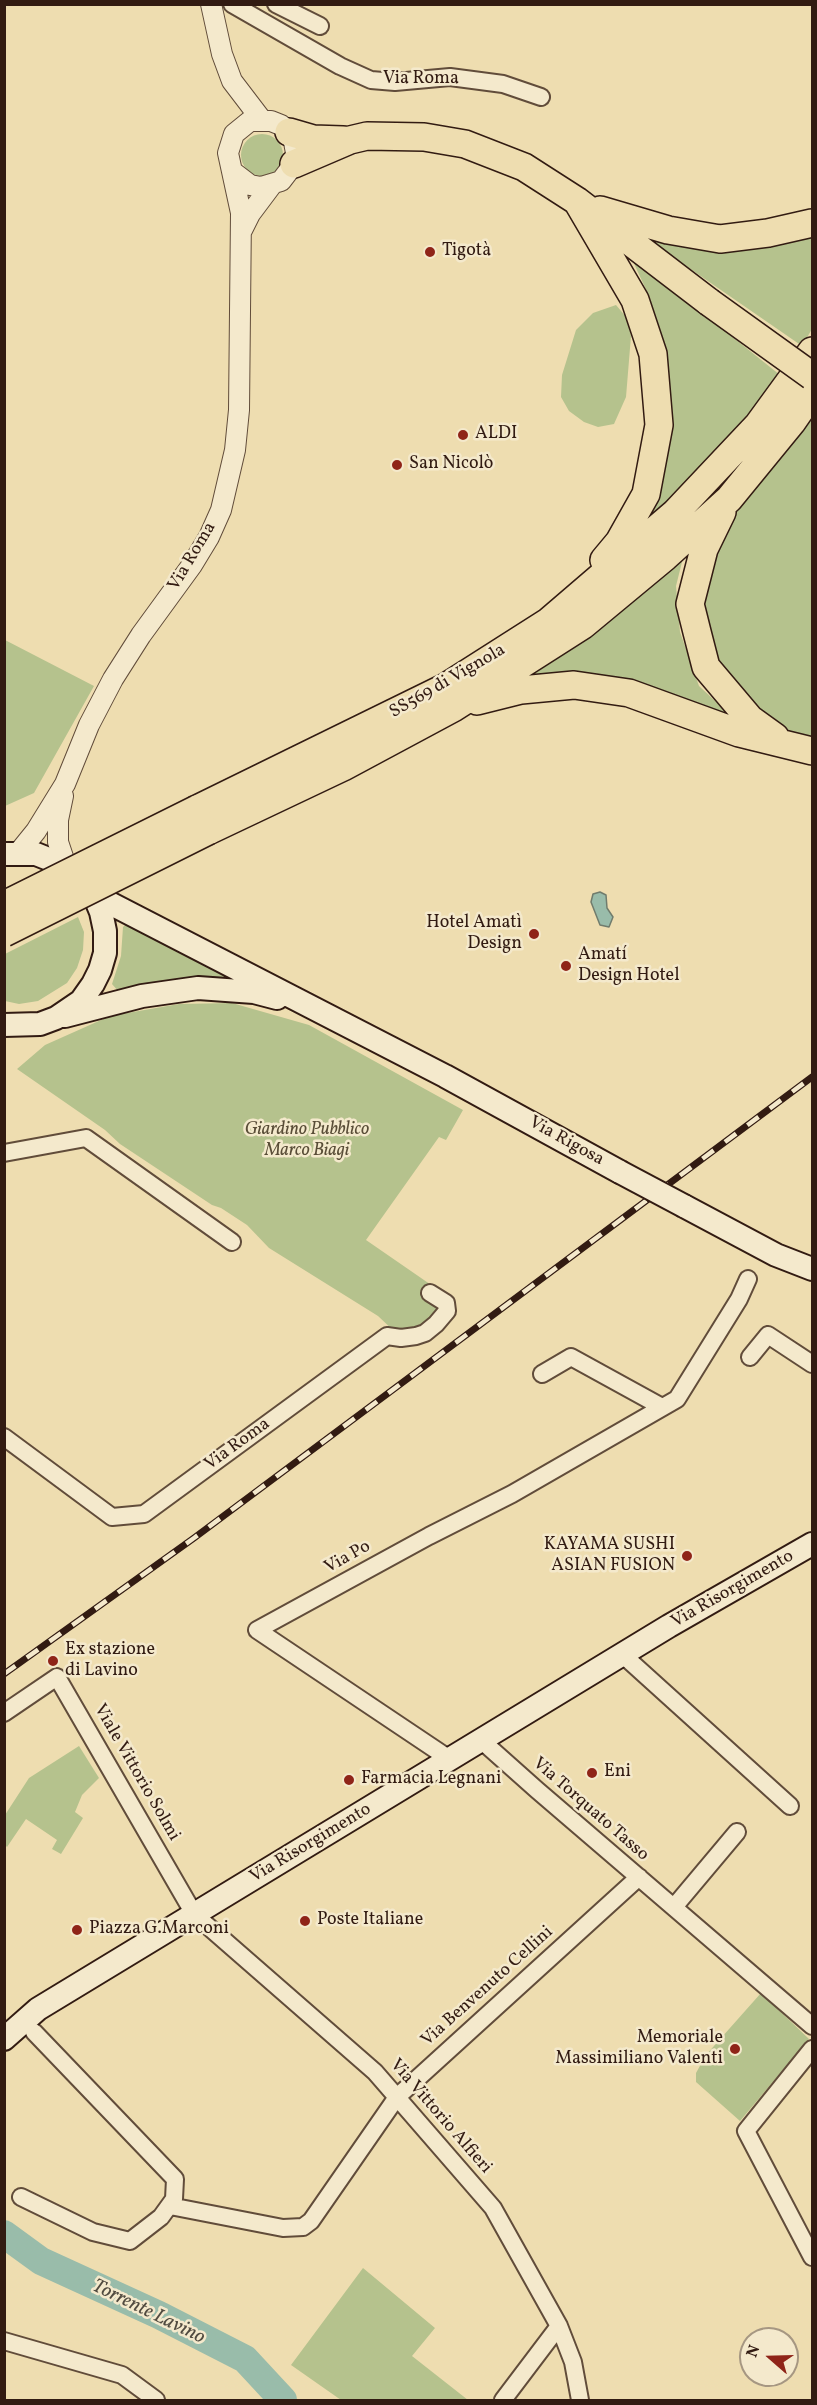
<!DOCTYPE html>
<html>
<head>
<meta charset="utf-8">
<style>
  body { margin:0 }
  #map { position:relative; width:817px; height:2405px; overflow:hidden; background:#eeddb0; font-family:Vollkorn,serif }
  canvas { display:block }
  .frame { position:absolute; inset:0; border:6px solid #321b12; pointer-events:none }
  .north { position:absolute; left:739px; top:2327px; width:60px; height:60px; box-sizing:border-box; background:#f4e9cc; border:2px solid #a69782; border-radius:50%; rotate:290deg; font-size:16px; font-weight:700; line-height:24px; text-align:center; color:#321b12 }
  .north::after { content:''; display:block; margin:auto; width:21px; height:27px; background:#8f2418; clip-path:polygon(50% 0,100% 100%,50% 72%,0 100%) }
</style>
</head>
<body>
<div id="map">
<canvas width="817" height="2405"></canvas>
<div class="frame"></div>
<div class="north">N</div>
</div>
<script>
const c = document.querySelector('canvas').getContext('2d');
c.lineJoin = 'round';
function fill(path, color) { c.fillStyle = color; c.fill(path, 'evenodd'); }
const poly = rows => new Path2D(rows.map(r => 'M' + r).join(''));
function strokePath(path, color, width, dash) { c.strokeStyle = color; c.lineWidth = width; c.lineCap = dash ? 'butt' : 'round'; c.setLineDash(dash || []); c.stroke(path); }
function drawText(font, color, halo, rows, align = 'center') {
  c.font = font + ' Vollkorn,serif'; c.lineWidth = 5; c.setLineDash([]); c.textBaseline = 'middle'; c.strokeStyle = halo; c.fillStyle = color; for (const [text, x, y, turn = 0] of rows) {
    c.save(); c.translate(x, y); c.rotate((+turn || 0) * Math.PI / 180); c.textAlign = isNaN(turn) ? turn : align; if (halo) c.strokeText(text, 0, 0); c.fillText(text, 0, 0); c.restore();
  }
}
fill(poly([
  '241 155a21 21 0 1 1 42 0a21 21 0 1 1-42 0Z',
  [812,231,812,329,802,346,647,239,678,245],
  [630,255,780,375,715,454,641,527,667,367,650,298],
  [616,305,627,318,631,336,626,397,614,424,598,427,584,422,569,411,561,397,562,375,576,330,593,313],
  [812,417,812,737,792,734,750,710,715,661,700,613,708,564,725,524],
  [685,550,676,586,680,632,699,686,741,725,517,686,566,652,647,585],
  [5,640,94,686,34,793,5,806],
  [78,917,84,932,83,950,77,968,67,983,38,1001,19,1004,5,1001,5,954],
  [126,924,227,973,226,978,118,991,112,984,121,956,123,927],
  [232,1003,309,1025,463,1110,446,1140,439,1137,366,1240,437,1289,437,1313,421,1326,401,1334,395,1332,378,1316,269,1248,247,1225,221,1208,212,1205,120,1144,105,1130,17,1069,45,1045,110,1016,179,1004],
  [79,1746,99,1778,82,1795,75,1812,83,1818,61,1854,52,1849,57,1840,26,1819,7,1847,5,1845,5,1815,29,1778],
  [761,1993,809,2039,740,2121,696,2082,696,2073,706,2055],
  [363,2268,435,2328,412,2356,468,2400,341,2400,291,2365]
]), '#b5c28d');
const water = poly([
  [600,892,606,895,607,908,613,917,609,927,600,925,591,902,593,894,600,892]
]);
fill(water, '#99bcaa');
strokePath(water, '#707c6d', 1.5);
strokePath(poly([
  [4,2234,41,2261,159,2315,245,2359,283,2400]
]), '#99bcaa', 28);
const minor = poly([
  [232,4,340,66,371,80,395,82,450,77,503,84,541,97],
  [276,4,320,26],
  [4,1153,86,1138,232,1242],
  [750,1357,768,1335,812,1364],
  [542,1374,571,1357,662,1407],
  [4,1437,112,1517,144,1514,387,1336,401,1338,416,1336,425,1333,436,1324,447,1311,446,1303,430,1293],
  [623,1655,790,1806],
  [4,1713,57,1677,194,1914,375,2072,493,2208,559,2326,573,2362,580,2400],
  [482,1741,537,1790,812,2026],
  [451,1760,257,1630,429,1536,512,1494,677,1399,739,1299,748,1279],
  [674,1907,737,1832],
  [812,2049,746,2131,812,2257],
  [21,2197,93,2232,130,2241,161,2217,174,2199,175,2179,34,2032],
  [170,2206,283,2228,303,2227,311,2221,397,2097,639,1877],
  [4,2341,122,2375,156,2400],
  [503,2400,559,2326]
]);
const tertiary = poly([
  [211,4,222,54,232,81,261,119],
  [242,230,250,214,271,186],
  [63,796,58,820,58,842,66,866],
  [19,852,36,831,65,784,89,725,113,679,141,635,192,565,209,537,221,510,235,450,239,410,241,213,228,153,234,134,250,121,271,121,281,125,289,132,294,142,296,153,294,164,281,181,261,187,250,185,233,172]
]);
const secondary = poly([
  [4,854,36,854,66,866,82,880,94,895,101,912,105,931,105,953,100,970,93,984,81,1001,56,1018,40,1024,4,1025],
  [94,895,445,1076,620,1172],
  [65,1016,142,996,198,988,254,992,277,998],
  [684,1206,776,1255,812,1269],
  [4,2039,38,2009,669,1626,812,1544]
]);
const trunk = poly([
  [289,132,313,139,343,140],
  [294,164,350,140,367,136,424,137,465,144,524,167,577,201,709,302],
  [577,201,635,300,653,354,659,425,646,494,619,542,604,560],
  [600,210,668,230,720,239,768,233,812,223],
  [722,512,704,549,690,604,697,632,706,667,750,719,775,737],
  [477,701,521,690,574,685,629,693,739,733,812,751],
  [197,809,446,687,548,622,675,513,758,425,812,351],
  [208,831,343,767,453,708,583,625,665,557,729,499,792,422,812,393]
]);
strokePath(minor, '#614c3a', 20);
strokePath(tertiary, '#614c3a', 22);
strokePath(secondary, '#321b12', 26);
strokePath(trunk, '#321b12', 30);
strokePath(minor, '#f4e9cc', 16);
strokePath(tertiary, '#f4e9cc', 20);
strokePath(secondary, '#f4e9cc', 22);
strokePath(trunk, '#eeddb0', 27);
const rail = poly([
  [4,1674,194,1538,812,1077]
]);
strokePath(rail, '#321b12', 7);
strokePath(rail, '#f4e9cc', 4.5, [14]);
const secondaryBridge = poly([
  [620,1172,684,1206]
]);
const trunkBridge = poly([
  [709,302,812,376],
  [4,905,197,809],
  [4,933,208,831]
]);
strokePath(secondaryBridge, '#321b12', 26, []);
strokePath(trunkBridge, '#321b12', 30, []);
strokePath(secondaryBridge, '#f4e9cc', 22);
strokePath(trunkBridge, '#eeddb0', 27);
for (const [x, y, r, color] of [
  [430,252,6,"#8f2418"],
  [463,435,6,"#8f2418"],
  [397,465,6,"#8f2418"],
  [534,934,6,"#8f2418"],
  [566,966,6,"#8f2418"],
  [687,1556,6,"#8f2418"],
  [53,1661,6,"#8f2418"],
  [592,1773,6,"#8f2418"],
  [349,1780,6,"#8f2418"],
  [305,1921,6,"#8f2418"],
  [77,1930,6,"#8f2418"],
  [735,2049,6,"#8f2418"]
]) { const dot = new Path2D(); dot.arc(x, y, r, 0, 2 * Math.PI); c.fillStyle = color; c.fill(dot); strokePath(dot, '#f4e9cc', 2); }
drawText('18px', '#321b12', '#f4e9cc', [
  ["Via Roma",421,80],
  ["Via Roma",193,557,-59],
  ["SS569 di Vignola",448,682,-30],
  ["Via Rigosa",566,1142,29],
  ["Via Roma",238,1445,-36],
  ["Via Po",348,1558,-29],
  ["Via Risorgimento",733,1590,-30],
  ["Viale Vittorio Solmi",136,1773,60],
  ["Via Torquato Tasso",590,1810,41],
  ["Via Risorgimento",311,1844,-31],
  ["Via Benvenuto Cellini",488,1987,-42],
  ["Via Vittorio Alfieri",440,2117,49]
]);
drawText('18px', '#321b12', '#f4e9cc', [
  ["Tigotà",442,252],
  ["ALDI",475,435],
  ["San Nicolò",409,465],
  ["Hotel Amatì",522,924,"right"],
  ["Design",522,945,"right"],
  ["Amatí",578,956],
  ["Design Hotel",578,977],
  ["KAYAMA SUSHI",675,1546,"right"],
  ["ASIAN FUSION",675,1567,"right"],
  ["Ex stazione",65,1651],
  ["di Lavino",65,1672],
  ["Eni",604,1773],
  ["Farmacia Legnani",361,1780],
  ["Poste Italiane",317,1921],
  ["Piazza G.Marconi",89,1930],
  ["Memoriale",723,2039,"right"],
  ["Massimiliano Valenti",723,2060,"right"]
], 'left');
drawText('italic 18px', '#594d37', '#f4e9cc', [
  ["Giardino Pubblico",307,1131],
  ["Marco Biagi",307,1152]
]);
drawText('italic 20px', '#514b40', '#f4e9cc', [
  ["Torrente Lavino",148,2313,26]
]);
</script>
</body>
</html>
